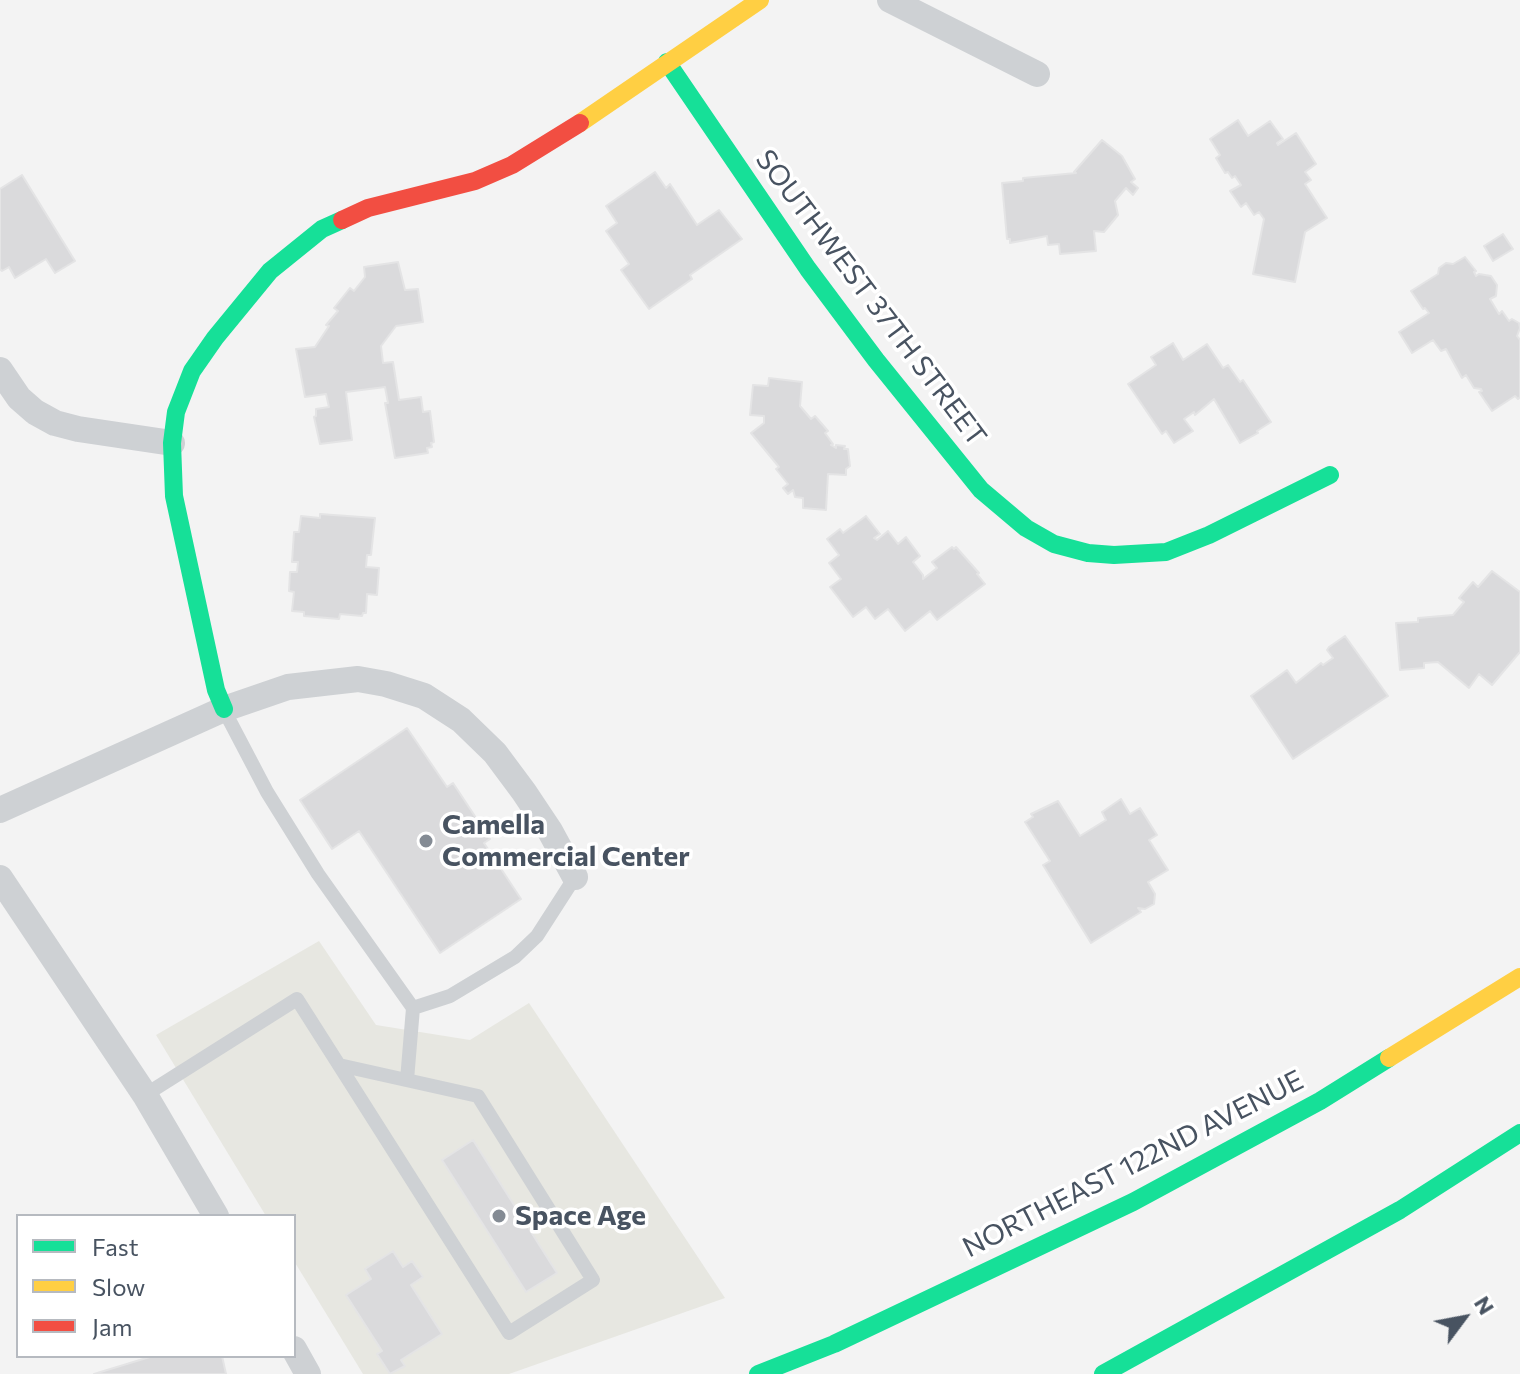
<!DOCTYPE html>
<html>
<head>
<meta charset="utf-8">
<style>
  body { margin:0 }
  #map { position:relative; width:1520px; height:1374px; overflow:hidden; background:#f3f3f3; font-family:Commissioner,sans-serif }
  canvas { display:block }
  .legend { position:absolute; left:16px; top:1214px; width:280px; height:144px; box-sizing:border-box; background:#fff; border:2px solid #b6bac0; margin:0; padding:10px 14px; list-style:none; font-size:24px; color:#485361 }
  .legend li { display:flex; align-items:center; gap:16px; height:40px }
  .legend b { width:40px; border:2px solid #b6bac0 }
  .north { position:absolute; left:1424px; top:1278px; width:80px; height:80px; -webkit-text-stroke:6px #fff; paint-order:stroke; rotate:58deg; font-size:22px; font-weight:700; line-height:32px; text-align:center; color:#485361 }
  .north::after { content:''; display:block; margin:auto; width:28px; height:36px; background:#485361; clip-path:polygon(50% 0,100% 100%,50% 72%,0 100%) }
</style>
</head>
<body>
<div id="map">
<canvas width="1520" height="1374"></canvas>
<ul class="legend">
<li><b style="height:10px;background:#16e098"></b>Fast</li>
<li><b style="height:10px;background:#ffcf43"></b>Slow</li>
<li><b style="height:10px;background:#f24e42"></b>Jam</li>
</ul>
<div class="north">N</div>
</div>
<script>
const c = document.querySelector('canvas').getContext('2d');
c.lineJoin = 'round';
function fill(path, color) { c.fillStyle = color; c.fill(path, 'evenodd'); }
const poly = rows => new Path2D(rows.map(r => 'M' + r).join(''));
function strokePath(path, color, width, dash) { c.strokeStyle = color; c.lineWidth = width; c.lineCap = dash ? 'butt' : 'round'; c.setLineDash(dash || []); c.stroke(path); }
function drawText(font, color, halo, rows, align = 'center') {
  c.font = font + ' Commissioner,sans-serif'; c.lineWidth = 7; c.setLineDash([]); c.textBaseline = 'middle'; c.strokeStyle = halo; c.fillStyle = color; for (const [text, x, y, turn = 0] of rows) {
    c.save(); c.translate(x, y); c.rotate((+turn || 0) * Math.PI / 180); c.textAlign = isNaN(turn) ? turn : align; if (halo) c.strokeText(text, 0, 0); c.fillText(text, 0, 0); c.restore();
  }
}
fill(poly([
  [319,941,376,1025,470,1040,529,1003,725,1298,509,1374,363,1374,294,1261,294,1216,266,1216,156,1035]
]), '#e7e7e1');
const building = poly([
  [1238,120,1248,136,1270,121,1283,139,1277,143,1278,145,1296,133,1316,164,1305,172,1311,180,1305,184,1327,218,1305,232,1295,282,1253,274,1264,219,1259,212,1254,215,1246,203,1241,207,1230,191,1241,185,1235,176,1232,178,1228,172,1225,173,1216,158,1220,155,1210,139,1238,120],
  [1102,140,1122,156,1135,179,1131,182,1138,188,1133,195,1126,188,1115,201,1118,215,1104,232,1094,231,1096,251,1060,254,1059,244,1048,245,1047,236,1010,243,1010,239,1007,239,1002,183,1023,181,1023,178,1076,173,1074,172,1102,140],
  [655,172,666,188,670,184,697,225,719,210,742,239,690,275,692,279,649,309,621,270,629,264,606,231,617,223,606,206,655,172],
  [22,175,75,261,55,273,46,259,15,278,9,267,2,271,0,269,0,189,22,175],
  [1503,234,1513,249,1493,261,1484,246,1503,234],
  [1465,257,1476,271,1474,272,1476,276,1479,274,1491,276,1497,285,1496,296,1490,299,1499,314,1502,311,1509,321,1512,319,1519,323,1520,328,1517,336,1520,340,1520,397,1518,399,1515,396,1492,411,1479,392,1482,391,1481,389,1474,388,1466,375,1462,378,1446,349,1441,351,1433,340,1412,353,1399,332,1429,313,1425,308,1423,309,1411,291,1438,274,1439,268,1446,263,1453,264,1465,257],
  [398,262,405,290,418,289,423,322,396,326,381,346,383,363,393,362,399,400,421,397,423,412,430,411,434,442,431,443,432,447,427,448,428,453,395,458,385,403,388,403,385,387,346,392,352,440,320,444,314,417,316,416,316,409,329,407,326,394,305,397,296,349,315,347,329,326,326,325,338,311,334,308,350,288,354,291,365,277,364,267,398,262],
  [1173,343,1183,360,1207,344,1223,368,1228,365,1240,382,1243,380,1271,422,1257,431,1258,433,1240,443,1214,399,1195,415,1194,412,1184,419,1193,431,1174,443,1166,431,1162,434,1128,384,1156,365,1151,357,1173,343],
  [769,378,802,382,800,406,811,419,815,416,828,431,825,433,833,444,831,445,836,448,836,445,845,446,844,449,848,449,850,466,846,469,846,475,828,474,826,510,803,508,803,498,795,497,793,490,788,494,783,488,788,484,776,469,779,467,751,433,764,423,764,416,750,415,753,385,768,386,769,378],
  [320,514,375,518,371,555,367,555,366,567,379,568,377,595,367,594,366,613,363,613,362,616,340,614,339,619,304,616,304,612,292,611,294,592,289,591,290,572,297,572,298,562,292,562,294,532,299,532,301,516,320,518,320,514],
  [866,516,880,534,874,538,877,540,888,531,898,544,906,537,920,556,913,562,923,575,923,579,937,568,932,562,952,547,954,549,956,547,979,573,977,574,985,584,937,620,930,611,905,631,888,609,875,619,866,607,853,617,830,587,841,579,829,563,839,555,827,539,840,529,843,533,866,516],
  [1492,571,1520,592,1520,652,1492,685,1479,674,1469,688,1438,662,1424,663,1424,668,1400,670,1396,623,1418,622,1418,618,1453,615,1464,602,1459,598,1473,582,1478,587,1492,571],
  [1345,636,1388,696,1293,759,1251,696,1287,670,1296,683,1321,663,1323,665,1333,658,1327,650,1329,647,1345,636],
  [407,728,447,787,453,783,490,839,484,843,521,899,440,953,359,831,332,849,300,800,407,728],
  [1121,799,1130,814,1140,808,1157,835,1149,840,1168,870,1148,882,1155,894,1154,904,1145,909,1138,908,1141,912,1091,943,1043,865,1050,861,1025,822,1033,817,1031,814,1058,801,1080,836,1106,820,1102,812,1121,799],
  [473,1140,557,1273,526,1292,442,1160,473,1140],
  [393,1251,403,1267,412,1261,423,1277,411,1285,442,1334,401,1360,405,1366,390,1374,377,1354,382,1351,346,1295,371,1279,365,1269,393,1251],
  [153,1356,222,1356,226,1374,94,1374,153,1356]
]);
fill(building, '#dadadc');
strokePath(building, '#e4e4e5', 2);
strokePath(poly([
  [224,710,267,792,318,874,413,1008,450,996,515,957,537,936,575,877],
  [407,1080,413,1008],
  [145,1095,297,999,339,1065,478,1096,593,1280,509,1333,339,1065]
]), '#ced1d4', 14);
strokePath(poly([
  [890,0,1037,74],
  [0,370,19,398,35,412,55,423,78,429,172,443],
  [0,810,224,709,288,687,358,679,386,684,424,696,461,720,495,753,524,792,550,831,575,877],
  [0,878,145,1095,216,1216],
  [294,1349,308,1374]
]), '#ced1d4', 26);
strokePath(poly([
  [667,62,808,269,876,360,981,490,1026,528,1054,544,1088,553,1114,555,1166,552,1209,535,1330,475],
  [224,709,216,690,174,496,172,443,176,412,192,371,215,338,270,271,322,229,342,220],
  [758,1374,834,1344,1133,1202,1320,1101,1389,1058],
  [1103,1374,1400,1210,1520,1133]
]), '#16e098', 18);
strokePath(poly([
  [580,123,760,0],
  [1389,1058,1520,977]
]), '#ffcf43', 18);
strokePath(poly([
  [342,220,368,208,475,181,512,165,580,123]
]), '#f24e42', 18);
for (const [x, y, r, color] of [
  [426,841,8,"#848b94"],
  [499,1216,8,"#848b94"]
]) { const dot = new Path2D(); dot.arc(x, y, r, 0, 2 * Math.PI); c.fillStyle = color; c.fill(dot); strokePath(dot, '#fff', 3); }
drawText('28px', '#485361', '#fff', [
  ["SOUTHWEST 37TH STREET",871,298,53],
  ["NORTHEAST 122ND AVENUE",1133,1164,-27]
]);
drawText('bold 28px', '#485361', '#fff', [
  ["Camella",442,825],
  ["Commercial Center",442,857],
  ["Space Age",515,1216]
], 'left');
</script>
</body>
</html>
